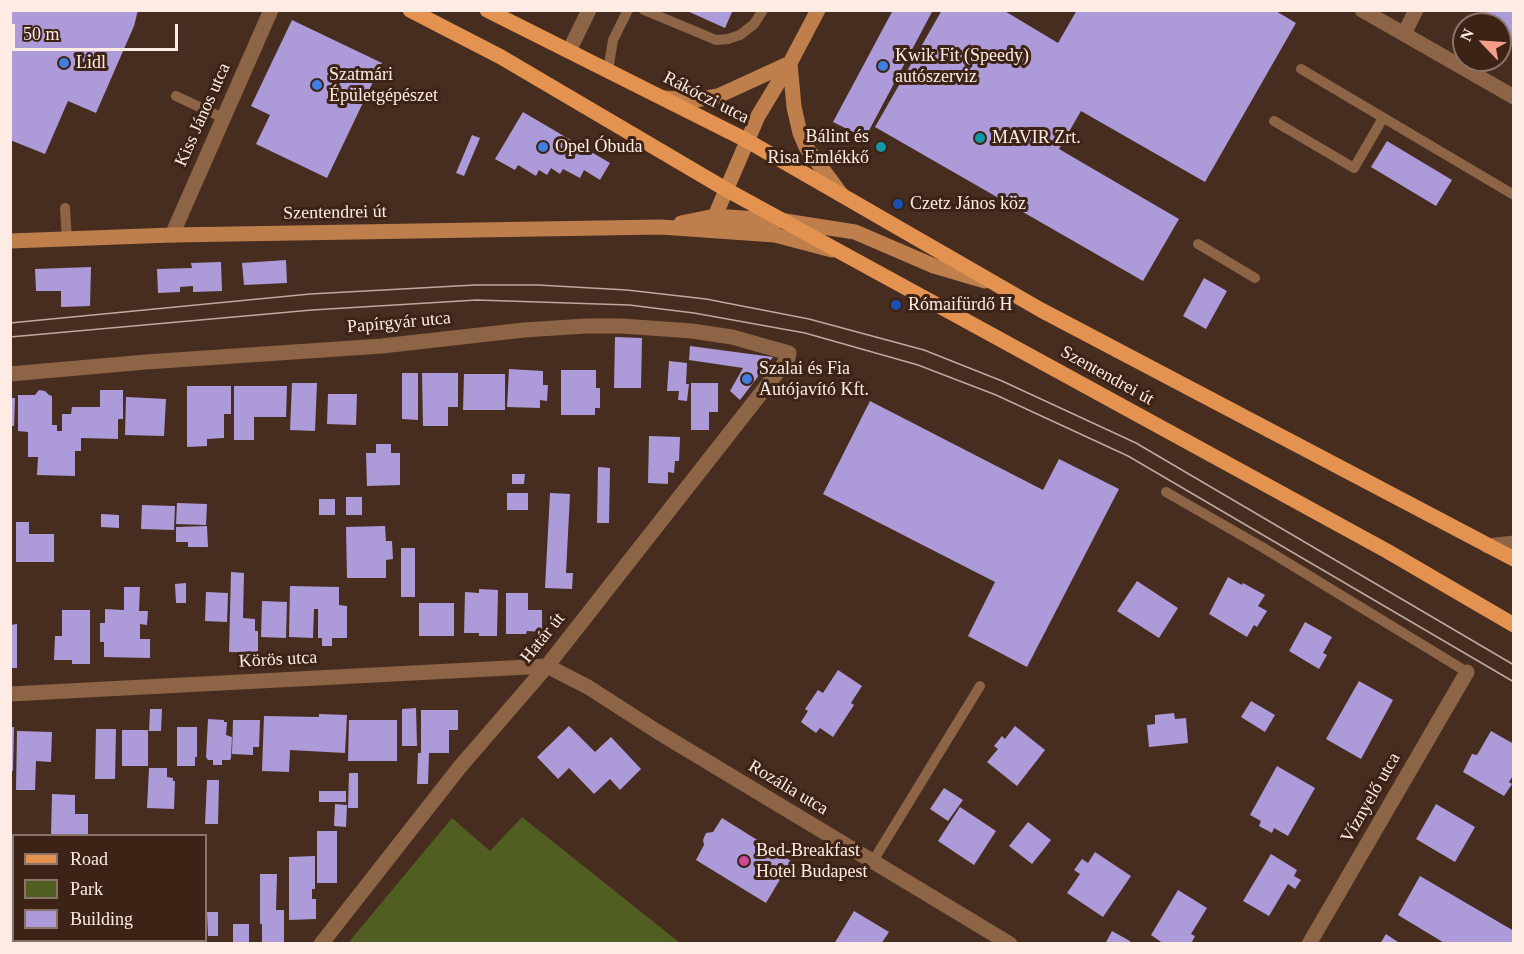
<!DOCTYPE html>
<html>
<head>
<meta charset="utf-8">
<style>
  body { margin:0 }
  #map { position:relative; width:1524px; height:954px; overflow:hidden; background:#472d1f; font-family:Georgia,serif }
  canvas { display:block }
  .frame { position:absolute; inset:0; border:12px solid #feece4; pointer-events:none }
  .legend { position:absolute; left:12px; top:834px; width:195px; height:108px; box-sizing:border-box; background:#3c2315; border:2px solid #8a7368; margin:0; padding:8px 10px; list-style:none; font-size:18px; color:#feece4 }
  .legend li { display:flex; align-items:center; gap:12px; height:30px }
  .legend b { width:30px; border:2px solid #8a7368 }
  .north { position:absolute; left:1452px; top:12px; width:60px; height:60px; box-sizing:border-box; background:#3c2315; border:2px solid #8a7368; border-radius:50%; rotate:295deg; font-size:16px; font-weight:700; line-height:24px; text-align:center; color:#feece4 }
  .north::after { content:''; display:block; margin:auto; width:21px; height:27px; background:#f49e8a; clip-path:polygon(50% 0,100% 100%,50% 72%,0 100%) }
  .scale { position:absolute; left:12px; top:24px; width:166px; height:27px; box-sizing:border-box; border:3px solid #feece4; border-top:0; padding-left:8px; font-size:18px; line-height:21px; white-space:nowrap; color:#feece4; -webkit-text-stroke:4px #3c2315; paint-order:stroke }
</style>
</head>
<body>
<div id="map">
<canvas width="1524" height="954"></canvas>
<div class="frame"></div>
<ul class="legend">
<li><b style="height:8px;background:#e4924f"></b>Road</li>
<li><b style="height:16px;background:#505e22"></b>Park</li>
<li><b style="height:16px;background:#ad9ad9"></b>Building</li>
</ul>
<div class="north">N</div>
<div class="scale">50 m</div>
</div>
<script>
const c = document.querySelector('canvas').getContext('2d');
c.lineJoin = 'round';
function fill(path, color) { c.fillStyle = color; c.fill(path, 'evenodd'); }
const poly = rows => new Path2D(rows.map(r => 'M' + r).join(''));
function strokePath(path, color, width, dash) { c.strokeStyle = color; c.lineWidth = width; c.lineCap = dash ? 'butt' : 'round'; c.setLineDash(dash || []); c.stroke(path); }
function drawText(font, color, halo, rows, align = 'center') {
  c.font = font + ' Georgia,serif'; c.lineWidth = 6; c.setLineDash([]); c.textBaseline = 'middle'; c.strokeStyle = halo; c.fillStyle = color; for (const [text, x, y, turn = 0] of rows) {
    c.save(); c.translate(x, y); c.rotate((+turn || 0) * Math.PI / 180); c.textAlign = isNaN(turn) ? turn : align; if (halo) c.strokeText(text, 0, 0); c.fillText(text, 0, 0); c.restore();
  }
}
fill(poly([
  [522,817,680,943,348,943,452,818,490,851]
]), '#505e22');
fill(poly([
  [10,10,138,10,134,26,96,113,68,101,45,154,10,140],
  [685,10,733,10,725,28],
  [893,10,933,10,865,138,833,122],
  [942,10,1003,10,1058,43,1077,10,1274,10,1296,23,1205,182,1081,111,1059,149,1179,219,1143,281,875,127],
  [1482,10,1514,10,1514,46,1500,39,1500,24,1474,24],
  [292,20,382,63,327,178,256,144,270,115,251,106],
  [523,112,610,163,600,180,584,170,580,178,563,169,560,174,551,168,547,175,539,170,536,176,518,165,515,170,495,159],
  [472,135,480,138,464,176,456,173],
  [1387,141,1452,180,1436,206,1371,167],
  [286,260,287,283,244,285,242,263],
  [221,262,222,291,193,292,193,286,180,287,180,292,158,293,157,269,192,268,191,263],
  [91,267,90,306,61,307,61,291,36,291,35,269],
  [1204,278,1227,291,1206,329,1183,316],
  [615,337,642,338,641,388,614,388],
  [690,346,773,357,740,400,730,391,743,368,689,360],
  [669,361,687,363,686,384,689,384,687,401,678,400,679,391,667,391],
  [509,369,543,371,543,385,548,385,547,401,540,400,540,408,507,407],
  [561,370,596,370,596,388,600,388,600,408,595,408,595,415,561,415],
  [402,373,418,373,418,420,402,419],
  [422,373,458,373,458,407,448,407,448,426,423,426],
  [464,374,505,374,505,410,463,410],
  [292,383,317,383,315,431,290,430],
  [691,383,718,383,718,412,709,412,709,430,691,430],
  [187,386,231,386,231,414,224,414,224,438,207,439,207,446,187,447],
  [234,386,287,386,286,417,254,417,254,440,234,440],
  [39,390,45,391,49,395,52,396,52,425,57,425,57,431,62,431,62,414,71,414,72,407,100,407,100,390,123,390,123,419,118,419,118,439,81,438,81,451,75,451,75,476,37,475,38,457,28,457,28,432,18,431,18,395,35,395],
  [328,394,357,394,356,425,327,424],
  [126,397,166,399,164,436,125,435],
  [10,398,15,398,14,426,10,426],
  [870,401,1043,490,1059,459,1119,489,1027,667,968,636,995,582,823,494],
  [649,436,680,437,679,461,675,461,674,473,668,472,668,484,648,483],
  [376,444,391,444,391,453,400,453,400,485,367,486,366,453,376,453],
  [598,467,610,468,609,523,597,523],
  [512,474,525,474,524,484,512,484],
  [507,493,528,493,528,510,507,510],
  [550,493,570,494,566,573,573,573,572,589,545,588],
  [346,497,362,497,362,515,346,515],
  [319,499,335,499,335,515,319,515],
  [177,503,207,504,206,525,176,524],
  [142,505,175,506,174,530,141,529],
  [101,514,119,515,119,528,101,527],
  [16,522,29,522,29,534,54,534,54,562,16,562],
  [207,526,208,547,188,547,188,542,176,542,176,527],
  [385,526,386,541,392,541,393,559,386,560,386,578,347,578,346,527],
  [401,548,415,548,415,597,401,597],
  [231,572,244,573,243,618,255,619,255,631,258,631,258,653,229,652],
  [1228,577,1242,585,1243,583,1265,595,1258,606,1267,611,1257,627,1254,625,1247,637,1209,614],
  [1137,581,1178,608,1159,638,1117,611],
  [186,583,186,603,176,603,175,584],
  [290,586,339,587,339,605,347,606,347,638,332,638,332,646,322,646,322,638,318,638,318,609,314,609,313,638,289,637],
  [124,587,140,587,139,611,148,611,147,625,140,624,140,639,150,639,150,658,104,657,104,642,100,642,100,623,105,623,105,609,124,610],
  [479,589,498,590,497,636,479,636,479,633,464,633,465,592,479,593],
  [206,592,228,593,227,622,205,621],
  [506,593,528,593,528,610,542,610,542,632,527,631,526,634,506,634],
  [262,601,287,602,286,638,261,637],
  [419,603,454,603,454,636,419,636],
  [62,610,90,610,90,664,72,664,72,660,54,660,55,636,62,636],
  [1305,622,1332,637,1323,653,1327,655,1319,669,1289,651],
  [17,624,17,668,10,668,10,625],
  [838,670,862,686,851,703,854,705,833,737,820,728,816,733,801,722,808,711,805,709,818,690,823,693],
  [1359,681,1393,700,1361,759,1326,739],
  [1251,701,1275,715,1265,732,1241,717],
  [416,708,417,746,402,746,402,709],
  [150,709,162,709,161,731,149,731],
  [421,710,458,710,458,730,449,730,449,753,429,753,428,784,417,784,418,753,421,753],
  [1174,713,1175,719,1186,718,1188,743,1149,747,1147,725,1155,724,1155,715],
  [319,714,347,715,345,753,290,750,289,772,262,771,264,716,319,717],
  [208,719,224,720,224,722,227,722,226,735,232,737,231,758,230,760,222,760,222,765,213,765,213,760,208,760,206,757],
  [233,720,260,720,259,747,253,747,253,755,232,754],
  [349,720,397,720,397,761,348,761],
  [569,726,595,752,611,737,641,769,620,790,610,779,594,794,569,768,558,779,537,757],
  [1015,726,1045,750,1017,786,987,762,998,749,994,746,1002,736,1005,739],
  [10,727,14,727,13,771,10,771],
  [177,727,197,727,197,757,195,757,195,766,177,766],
  [96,729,116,729,115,779,95,779],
  [122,730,148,730,148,766,122,766],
  [17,731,52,732,51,762,36,761,35,790,16,790],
  [1491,731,1514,744,1514,774,1509,782,1512,784,1504,796,1463,772,1472,754,1477,755],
  [1277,766,1315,788,1288,836,1274,828,1272,833,1259,826,1261,821,1250,815],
  [149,768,167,768,167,777,173,778,173,781,175,781,174,809,147,808],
  [349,773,358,773,358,808,348,808],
  [207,780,219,780,218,824,205,824],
  [944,788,963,800,948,821,930,809],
  [319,791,346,791,346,802,319,802],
  [52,794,75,795,75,814,88,814,88,836,51,836],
  [335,804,347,805,346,827,334,826],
  [1436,804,1475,827,1455,862,1416,839],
  [960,807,996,831,974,865,938,841],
  [722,818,791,861,766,903,696,860,704,845,703,840,706,833,713,832],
  [1028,822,1051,840,1032,864,1009,846],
  [317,831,337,831,337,883,317,883],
  [1095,852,1131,876,1103,917,1067,893,1080,874,1074,870,1082,859,1088,863],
  [1271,854,1297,870,1294,876,1301,880,1295,889,1288,884,1269,916,1243,901],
  [315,856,315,889,312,889,312,899,316,899,316,919,289,920,289,857],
  [260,874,277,874,276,910,284,910,284,943,262,943,262,924,260,924],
  [1420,876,1514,931,1514,944,1446,944,1398,915],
  [1178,890,1207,908,1191,934,1195,936,1191,944,1164,944,1151,935],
  [854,911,889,932,881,944,834,944],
  [207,912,218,912,218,936,208,936],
  [233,924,249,924,249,944,233,944],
  [1112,931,1130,941,1129,944,1105,944],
  [1386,934,1401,944,1380,944],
  [147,940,170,940,170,944,147,944],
  [178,940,207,940,207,944,177,944],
  [27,941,50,941,50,944,27,944]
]), '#ad9ad9');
strokePath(poly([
  [644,10,716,40,728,39,740,35,754,24,763,10],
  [1301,69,1514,195],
  [608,71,613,40,628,10],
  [176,96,223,118],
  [1274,121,1354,168,1383,118],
  [65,208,67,240],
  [1198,244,1255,278],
  [1166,492,1262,547,1467,672],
  [873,861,980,686]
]), '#8d6546', 10);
strokePath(poly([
  [1362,10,1514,97],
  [1404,34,1416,10],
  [569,51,589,10],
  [172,235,271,10],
  [10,374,146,362,382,346,524,330,586,326,622,326,692,331,732,337,789,353,788,358,780,369,547,666,459,768,321,944],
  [1488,546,1514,543],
  [547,666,588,687,658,732,1010,944],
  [10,694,547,666],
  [1309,944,1467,672]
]), '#8d6546', 15);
strokePath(poly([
  [790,63,794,107,800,133,806,147,841,194],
  [664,98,695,100,718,96,790,63],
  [715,216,758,116,790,63,818,10],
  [681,223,715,216,785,221,855,232,934,266,985,281],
  [10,241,172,235,661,227,775,235,832,250]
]), '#be7f4c', 15);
strokePath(poly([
  [410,10,501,57,727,190,1387,551,1514,625],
  [487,10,746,140,1041,310,1514,559]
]), '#e4924f', 15);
strokePath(poly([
  [10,323,310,294,475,285,538,285,627,290,706,299,809,319,924,350,1002,381,1136,443,1514,665],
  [10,337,312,310,477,300,629,305,694,313,805,333,918,365,996,395,1128,456,1514,682]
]), '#bea99f', 1.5);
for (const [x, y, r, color] of [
  [64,63,6,"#3f7fe0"],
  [883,66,6,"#3f7fe0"],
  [317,85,6,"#3f7fe0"],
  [980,138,6,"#0f9aa8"],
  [543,147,6,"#3f7fe0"],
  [881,147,6,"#0f9aa8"],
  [898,204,6,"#1a4fb4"],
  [896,305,6,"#1a4fb4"],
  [747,379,6,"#3f7fe0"],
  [744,861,6,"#d1479c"]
]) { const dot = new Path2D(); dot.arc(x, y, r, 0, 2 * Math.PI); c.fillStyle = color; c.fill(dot); strokePath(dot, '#3c2315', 2); }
drawText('18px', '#feece4', '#3c2315', [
  ["Kwik Fit (Speedy)",895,56],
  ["autószerviz",895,77],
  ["Lidl",76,63],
  ["Szatmári",329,75],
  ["Épületgépészet",329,96],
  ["Bálint és",869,137,"right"],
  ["Risa Emlékkő",869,158,"right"],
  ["MAVIR Zrt.",992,138],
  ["Opel Óbuda",555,147],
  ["Czetz János köz",910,204],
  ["Rómaifürdő H",908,305],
  ["Szalai és Fia",759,369],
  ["Autójavító Kft.",759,390],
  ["Bed-Breakfast",756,851],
  ["Hotel Budapest",756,872]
], 'left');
drawText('18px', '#feece4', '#3c2315', [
  ["Rákóczi utca",706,98,27],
  ["Kiss János utca",203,115,-66],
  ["Szentendrei út",335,213,-1],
  ["Papírgyár utca",399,323,-5],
  ["Szentendrei út",1107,376,29],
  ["Határ út",543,638,-51],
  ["Körös utca",278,660,-3],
  ["Rozália utca",788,788,31],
  ["Víznyelő utca",1371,798,-60]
]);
</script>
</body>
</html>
